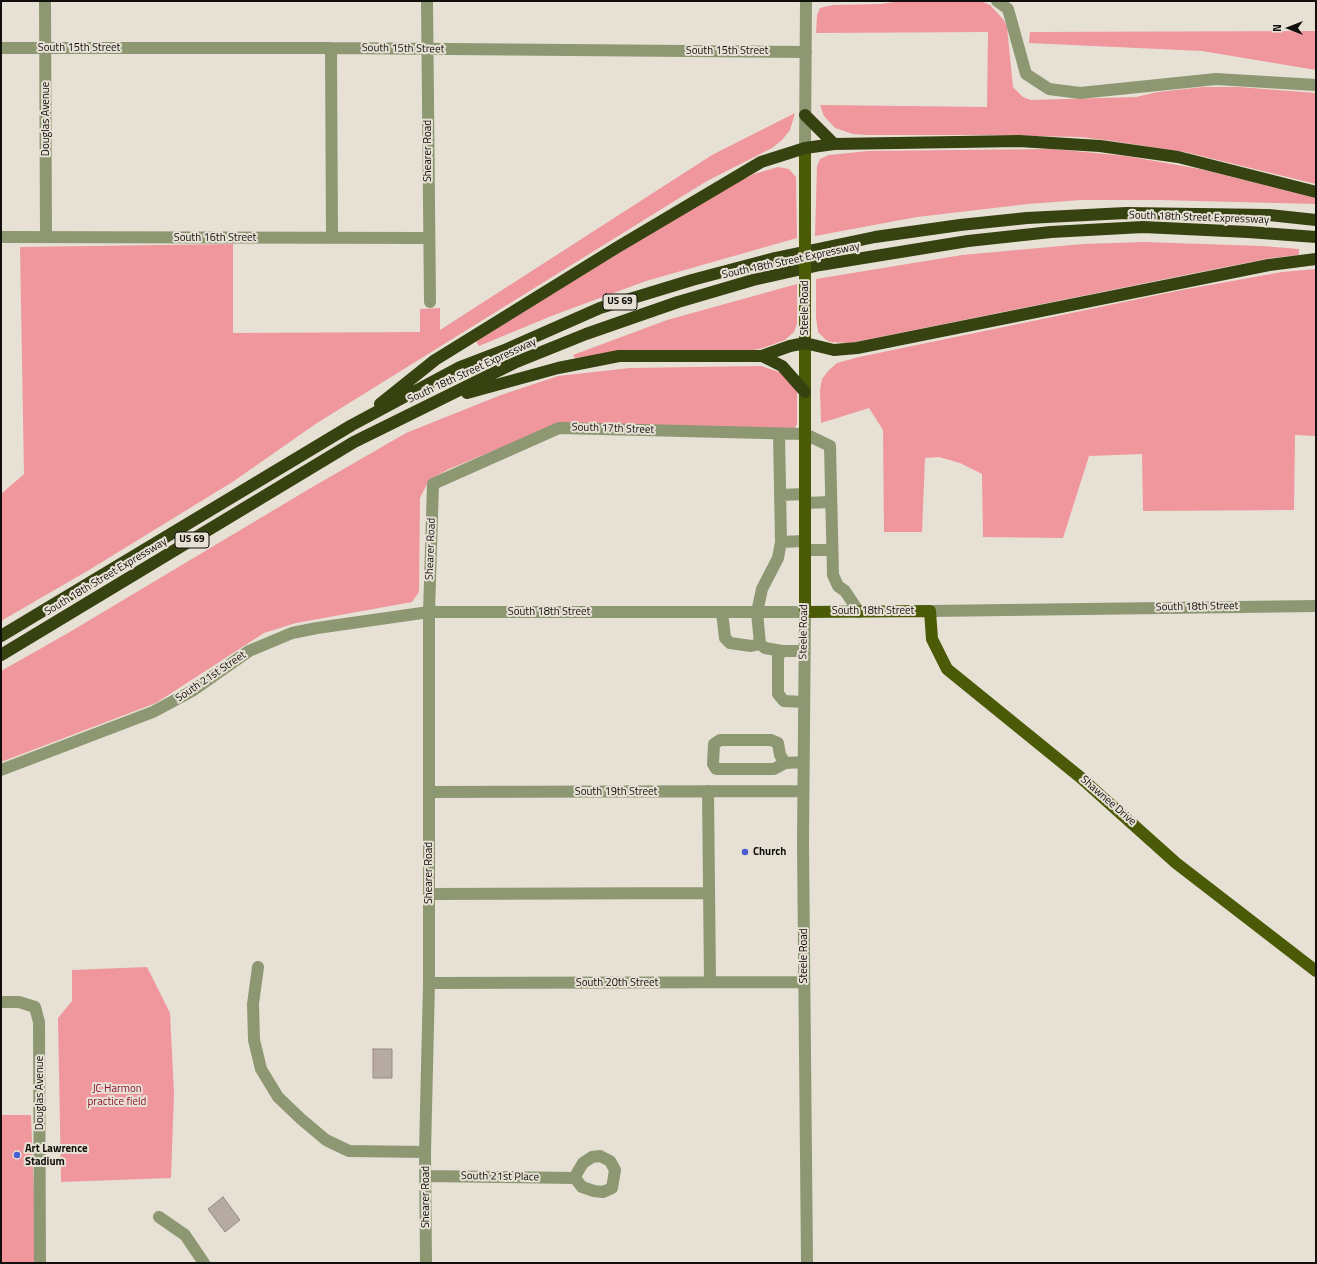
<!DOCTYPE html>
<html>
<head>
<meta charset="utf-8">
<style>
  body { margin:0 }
  #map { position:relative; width:1317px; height:1264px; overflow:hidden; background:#e7e1d5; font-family:"Titillium Web",sans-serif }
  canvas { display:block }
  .frame { position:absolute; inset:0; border:2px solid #110f0b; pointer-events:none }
  .north { position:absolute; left:1269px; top:8px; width:40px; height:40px; -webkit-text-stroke:3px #e7e1d5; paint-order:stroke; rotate:270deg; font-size:11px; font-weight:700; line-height:16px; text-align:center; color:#110f0b }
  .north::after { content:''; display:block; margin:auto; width:14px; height:18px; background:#110f0b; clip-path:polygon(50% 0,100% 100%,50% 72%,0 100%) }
</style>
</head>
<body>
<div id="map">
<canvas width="1317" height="1264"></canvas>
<div class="frame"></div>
<div class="north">N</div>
</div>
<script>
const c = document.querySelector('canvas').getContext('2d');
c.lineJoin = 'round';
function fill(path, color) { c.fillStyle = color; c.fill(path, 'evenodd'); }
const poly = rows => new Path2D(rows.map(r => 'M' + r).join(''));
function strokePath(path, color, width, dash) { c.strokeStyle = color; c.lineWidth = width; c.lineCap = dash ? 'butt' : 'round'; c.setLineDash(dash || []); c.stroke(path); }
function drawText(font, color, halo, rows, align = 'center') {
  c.font = font + ' "Titillium Web",sans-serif'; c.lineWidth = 4; c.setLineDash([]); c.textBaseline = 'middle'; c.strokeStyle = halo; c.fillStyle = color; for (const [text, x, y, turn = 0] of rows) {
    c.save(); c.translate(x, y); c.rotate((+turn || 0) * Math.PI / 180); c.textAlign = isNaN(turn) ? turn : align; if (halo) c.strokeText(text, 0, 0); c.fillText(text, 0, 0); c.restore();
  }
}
fill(poly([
  [902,1,981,1,990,5,1003,19,1007,27,1013,87,1023,97,1031,100,1136,97,1158,92,1203,87,1239,87,1316,93,1316,184,1185,152,1112,141,1081,137,991,135,866,135,853,134,835,128,824,116,820,105,987,107,988,32,816,33,817,15,820,8,833,5,880,4],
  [1316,31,1316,70,1202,51,1029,43,1030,32],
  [795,113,790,130,782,140,772,148,707,181,681,197,317,423,234,481,89,570,1,621,1,494,24,474,20,247,233,244,233,333,420,332,420,309,440,308,440,330,712,155],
  [1053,149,1126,156,1200,169,1316,198,1316,204,1159,200,1081,200,1028,204,917,217,815,236,817,166,820,159,829,155,868,151],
  [778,167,789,169,796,177,797,238,646,281,554,315,479,346,476,341,723,189,754,174],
  [1144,242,1262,246,1299,249,1299,255,1271,258,1175,277,850,343,830,342,825,339,818,332,816,318,816,279,962,255,1083,244],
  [1316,269,1316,436,1295,435,1294,510,1143,511,1142,454,1089,456,1063,538,983,537,982,474,960,463,939,457,925,458,922,532,884,532,883,430,869,408,821,423,820,390,822,379,828,371,837,363,859,357,1182,290,1282,272],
  [797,284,797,324,794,332,785,340,763,348,749,351,608,354,575,358,573,355,667,320],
  [761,366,782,373,797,392,797,424,794,429,544,430,449,469,429,480,420,498,419,592,412,602,296,623,264,633,156,703,1,762,1,671,68,633,309,489,406,433,501,395,558,376,630,368],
  [147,967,170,1013,174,1094,171,1178,61,1182,58,1018,72,1001,72,970],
  [1,1115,31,1115,34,1195,34,1263,1,1263]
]), '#ef979c');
const building = poly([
  [373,1049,392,1049,392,1078,373,1078,373,1049],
  [223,1197,240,1220,225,1232,208,1209,223,1197]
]);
fill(building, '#b6aaa3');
strokePath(building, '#958983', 1);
strokePath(poly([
  [45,1,46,237],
  [427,1,430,302],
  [997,1,1008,9,1026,74,1049,89,1080,93,1216,79,1316,85],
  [1,48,331,48,806,52],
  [331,48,332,238],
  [805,148,806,1],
  [1,237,429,238],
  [780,495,805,494],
  [805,503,831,502],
  [781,542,805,541],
  [805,550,832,550],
  [930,611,1316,606],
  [722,612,725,638,730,643,751,646,760,644,765,648,782,651],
  [760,644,757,612,762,589,778,558,781,542,779,434],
  [803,702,784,701,778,694,778,657,782,651,803,651],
  [785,763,780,755,778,743,771,740,720,740,714,744,713,764,716,769,774,769,785,763,803,762],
  [1,770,153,712,192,691,249,651,292,633,317,628,429,612,805,612,803,843,807,1263],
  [708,791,710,982],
  [429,792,803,791],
  [429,894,709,893],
  [258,967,253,1004,254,1040,261,1069,278,1097,301,1119,326,1140,349,1151,425,1152],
  [429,983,804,982],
  [1,1002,19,1002,35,1007,39,1022,40,1263],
  [600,1156,610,1161,615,1170,612,1188,603,1192,594,1191,582,1187,575,1178,577,1173,583,1163,592,1157,600,1156],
  [425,1176,575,1178],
  [159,1217,185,1235,204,1263],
  [426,1263,425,1152,429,983,429,612,433,484,559,428,805,434,830,446,833,575,838,586,845,591,859,612]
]), '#8d9873', 12);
strokePath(poly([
  [805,148,805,209],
  [805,310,805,612,930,611,932,639,947,669,1080,777,1176,863,1316,971]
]), '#4a5a06', 12);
strokePath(poly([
  [805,115,834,144],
  [762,356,782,366,805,392],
  [467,393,558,368,619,356,762,356,790,346,805,343,834,350,857,348,1269,265,1316,259],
  [380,404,435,360,616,248,761,162,805,148,834,144,1019,141,1100,146,1178,157,1316,192],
  [1,636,352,425,460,367,507,349,600,308,692,280,775,258,875,237,960,225,1027,218,1126,213,1269,215,1316,220],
  [1,655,354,442,514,363,586,334,678,302,753,280,820,265,968,241,1051,232,1143,227,1248,232,1316,237]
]), '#364210', 12);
strokePath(poly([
  [805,209,805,310]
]), '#4a5a06', 12);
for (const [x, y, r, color] of [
  [745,852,4,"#495ed2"],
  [17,1155,4,"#495ed2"]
]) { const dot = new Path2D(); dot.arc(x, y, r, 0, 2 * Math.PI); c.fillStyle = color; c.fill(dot); strokePath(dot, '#e7e1d5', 1.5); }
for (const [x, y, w] of [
  [620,302,34],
  [192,540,34]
]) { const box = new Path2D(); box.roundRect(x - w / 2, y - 8, w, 16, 3); c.fillStyle = '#e7e1d5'; c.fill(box); strokePath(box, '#110f0b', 1); }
drawText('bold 10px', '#110f0b', null, [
  ["US 69",620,302],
  ["US 69",192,540]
]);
drawText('11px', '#110f0b', '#e7e1d5', [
  ["South 15th Street",79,48],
  ["South 15th Street",403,49,1],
  ["South 15th Street",727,51],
  ["Douglas Avenue",46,119,-90],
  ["Shearer Road",428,151,-90],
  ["South 18th Street Expressway",1199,218,2],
  ["South 16th Street",215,238],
  ["South 18th Street Expressway",791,261,-12],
  ["Steele Road",805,308,-90],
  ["South 18th Street Expressway",472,371,-25],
  ["South 17th Street",613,429,2],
  ["Shearer Road",431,549,-88],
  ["South 18th Street Expressway",106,577,-31],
  ["South 18th Street",1197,607,-1],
  ["South 18th Street",873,611],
  ["South 18th Street",549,612],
  ["Steele Road",804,632,-89],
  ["South 21st Street",211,677,-34],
  ["South 19th Street",616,792],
  ["Shawnee Drive",1108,801,41],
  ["Shearer Road",429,873,-90],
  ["Steele Road",804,956,-90],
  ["South 20th Street",617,983],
  ["Douglas Avenue",40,1093,-90],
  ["South 21st Place",500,1177,1],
  ["Shearer Road",426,1197,-90]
]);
drawText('bold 11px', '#110f0b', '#e7e1d5', [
  ["Church",753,852],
  ["Art Lawrence",25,1149],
  ["Stadium",25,1162]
], 'left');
drawText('11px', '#8b152e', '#e7e1d5', [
  ["JC Harmon",117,1089],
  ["practice field",117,1102]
]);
</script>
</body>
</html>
